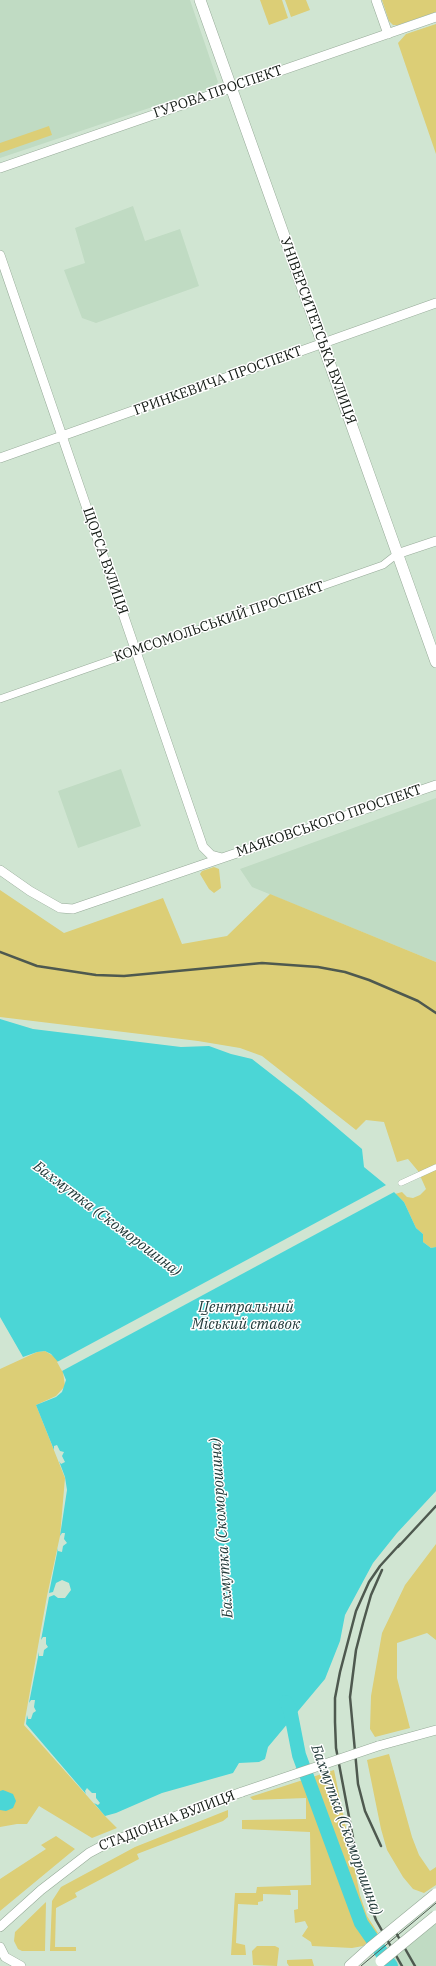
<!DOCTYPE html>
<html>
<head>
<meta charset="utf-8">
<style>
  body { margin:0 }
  canvas { display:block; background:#d0e5d2 }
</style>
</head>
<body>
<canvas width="436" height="1966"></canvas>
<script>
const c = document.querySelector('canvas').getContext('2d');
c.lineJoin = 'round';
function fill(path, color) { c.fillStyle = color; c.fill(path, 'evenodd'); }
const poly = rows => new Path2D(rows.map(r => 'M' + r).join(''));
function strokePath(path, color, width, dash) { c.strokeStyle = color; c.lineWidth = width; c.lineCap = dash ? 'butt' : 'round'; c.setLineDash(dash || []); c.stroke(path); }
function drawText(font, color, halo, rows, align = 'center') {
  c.font = font + ' "IBM Plex Serif",serif'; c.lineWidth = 3; c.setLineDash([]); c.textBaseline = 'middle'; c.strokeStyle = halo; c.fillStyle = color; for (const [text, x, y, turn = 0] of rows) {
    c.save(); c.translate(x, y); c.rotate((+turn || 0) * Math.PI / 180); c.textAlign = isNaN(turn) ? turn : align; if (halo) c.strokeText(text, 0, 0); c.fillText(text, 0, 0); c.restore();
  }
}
fill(poly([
  [0,0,190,0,218,82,215,86,0,158],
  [133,206,145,241,180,229,199,286,96,323,82,318,64,270,85,263,75,228],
  [121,769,141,826,78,848,58,791],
  [436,798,436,962,252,887,240,869],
  [436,1922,436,1966,383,1966]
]), '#c0dbc3');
fill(poly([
  [260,0,282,0,288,18,269,25],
  [285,0,306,0,310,10,291,17],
  [382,0,436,0,436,12,398,25,393,25,389,21],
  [436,24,436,154,398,43,406,34],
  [49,126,52,135,0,153,0,143],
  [214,867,219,869,221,888,214,893,209,889,200,874,202,871],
  [0,890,64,933,163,898,182,944,227,936,270,894,436,962,436,1247,431,1248,423,1242,423,1234,416,1228,404,1202,395,1194,402,1192,407,1197,413,1198,420,1195,426,1189,418,1171,408,1159,397,1162,384,1122,366,1120,356,1130,262,1056,240,1048,198,1041,0,1017],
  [45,1351,55,1357,59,1363,63,1372,65,1386,56,1396,36,1405,65,1478,60,1536,47,1596,24,1725,105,1816,117,1828,92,1838,39,1806,27,1824,17,1824,0,1827,0,1369,37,1352],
  [436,1544,436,1640,427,1633,397,1643,397,1678,410,1728,375,1737,370,1729,371,1696,382,1633,405,1585],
  [389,1754,412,1837,419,1855,430,1871,436,1867,436,1885,424,1893,413,1889,403,1877,387,1850,381,1829,367,1760],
  [334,1770,360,1895,367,1916,378,1933,363,1946,352,1948,312,1946,311,1942,302,1936,308,1927,305,1921,295,1923,294,1910,298,1909,298,1890,290,1890,291,1895,263,1894,263,1901,258,1902,258,1905,238,1904,236,1943,245,1945,246,1955,231,1955,235,1893,256,1893,257,1887,311,1885,310,1832,242,1829,242,1820,306,1819,306,1798,253,1800,250,1797],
  [228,1810,228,1817,223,1821,137,1854,139,1859,75,1893,77,1897,56,1908,55,1947,76,1947,76,1951,50,1951,52,1901,61,1887,135,1847],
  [56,1836,75,1849,0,1911,0,1879,46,1849,41,1845],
  [46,1902,45,1951,22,1951,18,1949,14,1941,15,1932],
  [257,1946,275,1946,279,1948,277,1966,253,1965,252,1951],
  [312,1959,314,1966,289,1966,287,1963,287,1960]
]), '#dcce76');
fill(poly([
  [0,1019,33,1029,181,1047,209,1046,231,1054,252,1059,302,1098,362,1149,364,1167,392,1190,404,1202,416,1228,423,1234,423,1242,431,1248,436,1247,436,1491,397,1533,373,1563,345,1615,340,1641,325,1679,268,1747,265,1759,259,1762,239,1763,233,1773,162,1793,116,1813,105,1816,94,1803,98,1805,100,1803,96,1798,96,1793,92,1793,87,1788,85,1791,86,1794,26,1724,27,1715,28,1719,31,1719,33,1713,36,1711,34,1707,35,1700,31,1700,29,1703,39,1652,39,1656,43,1656,44,1650,48,1647,46,1644,46,1637,43,1637,41,1640,49,1597,54,1595,58,1598,65,1598,71,1590,69,1583,62,1580,56,1583,53,1592,49,1593,58,1548,58,1551,62,1552,63,1546,67,1543,64,1539,65,1533,62,1533,60,1536,67,1490,65,1477,59,1461,61,1464,65,1462,62,1456,64,1452,60,1451,57,1445,54,1446,54,1450,36,1405,56,1397,62,1392,66,1380,59,1363,51,1354,45,1351,37,1352,23,1357,0,1317],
  [3,1790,13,1794,16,1801,13,1808,6,1811,0,1810,0,1791]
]), '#4bd6d6');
fill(poly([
  [388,1184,396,1191,62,1371,57,1362]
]), '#d0e5d2');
strokePath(poly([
  [286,1702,290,1709,299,1755,361,1923,391,1966]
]), '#4bd6d6', 14);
const pedestrian = poly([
  [401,1183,436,1167]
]);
const minor = poly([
  [0,699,383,565,397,554]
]);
const tertiary = poly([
  [376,0,388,34],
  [0,168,436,17],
  [0,255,203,847,211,855,222,858],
  [0,458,436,303],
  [397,554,436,541],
  [0,870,30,891,60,908,73,909,436,785],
  [378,1746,436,1730],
  [0,1927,41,1890,89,1853,104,1845,194,1809,242,1792],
  [0,1947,5,1957,21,1966]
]);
const primary = poly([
  [200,0,436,662],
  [350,1966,370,1948]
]);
strokePath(pedestrian, '#96aa98', 6);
strokePath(minor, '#96aa98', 8);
strokePath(tertiary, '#96aa98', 10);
strokePath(primary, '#96aa98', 12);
strokePath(pedestrian, '#fff', 5.5);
strokePath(minor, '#fff', 7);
strokePath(tertiary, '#fff', 9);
strokePath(primary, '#fff', 11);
strokePath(poly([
  [361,1966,436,1903]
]), '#4e594f', 1);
strokePath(poly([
  [0,952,37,966,96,975,124,976,262,963,318,967,345,972,369,980,418,1001,436,1013],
  [400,1544,380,1566,369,1582,356,1611,340,1672,335,1698,335,1722,336,1748,360,1875,376,1920,402,1966],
  [398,1547,436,1506],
  [381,1846,365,1811,358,1784,350,1697,356,1650,363,1623,371,1595,382,1570],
  [395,1931,415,1966]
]), '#4e594f', 2.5);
const tertiaryBridge = poly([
  [242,1792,378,1746]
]);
const primaryBridge = poly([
  [370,1948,436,1894],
  [381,1961,436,1916]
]);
strokePath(tertiaryBridge, '#96aa98', 10, []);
strokePath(primaryBridge, '#96aa98', 12, []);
strokePath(tertiaryBridge, '#fff', 9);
strokePath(primaryBridge, '#fff', 11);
drawText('14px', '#111812', '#fff', [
  ["ГУРОВА ПРОСПЕКТ",218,92,-19],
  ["УНІВЕРСИТЕТСЬКА ВУЛИЦЯ",318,331,70],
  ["ГРИНКЕВИЧА ПРОСПЕКТ",218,381,-20],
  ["ЩОРСА ВУЛИЦЯ",105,561,71],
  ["КОМСОМОЛЬСЬКИЙ ПРОСПЕКТ",219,622,-19],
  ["МАЯКОВСЬКОГО ПРОСПЕКТ",329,821,-19],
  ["СТАДІОННА ВУЛИЦЯ",167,1821,-21]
]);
drawText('italic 15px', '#233b3a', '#fff', [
  ["Бахмутка (Скоморошина)",107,1219,37],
  ["Центральний",246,1308],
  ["Міський ставок",246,1325],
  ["Бахмутка (Скоморошина)",222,1528,-94],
  ["Бахмутка (Скоморошина)",346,1830,70]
]);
</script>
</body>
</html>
